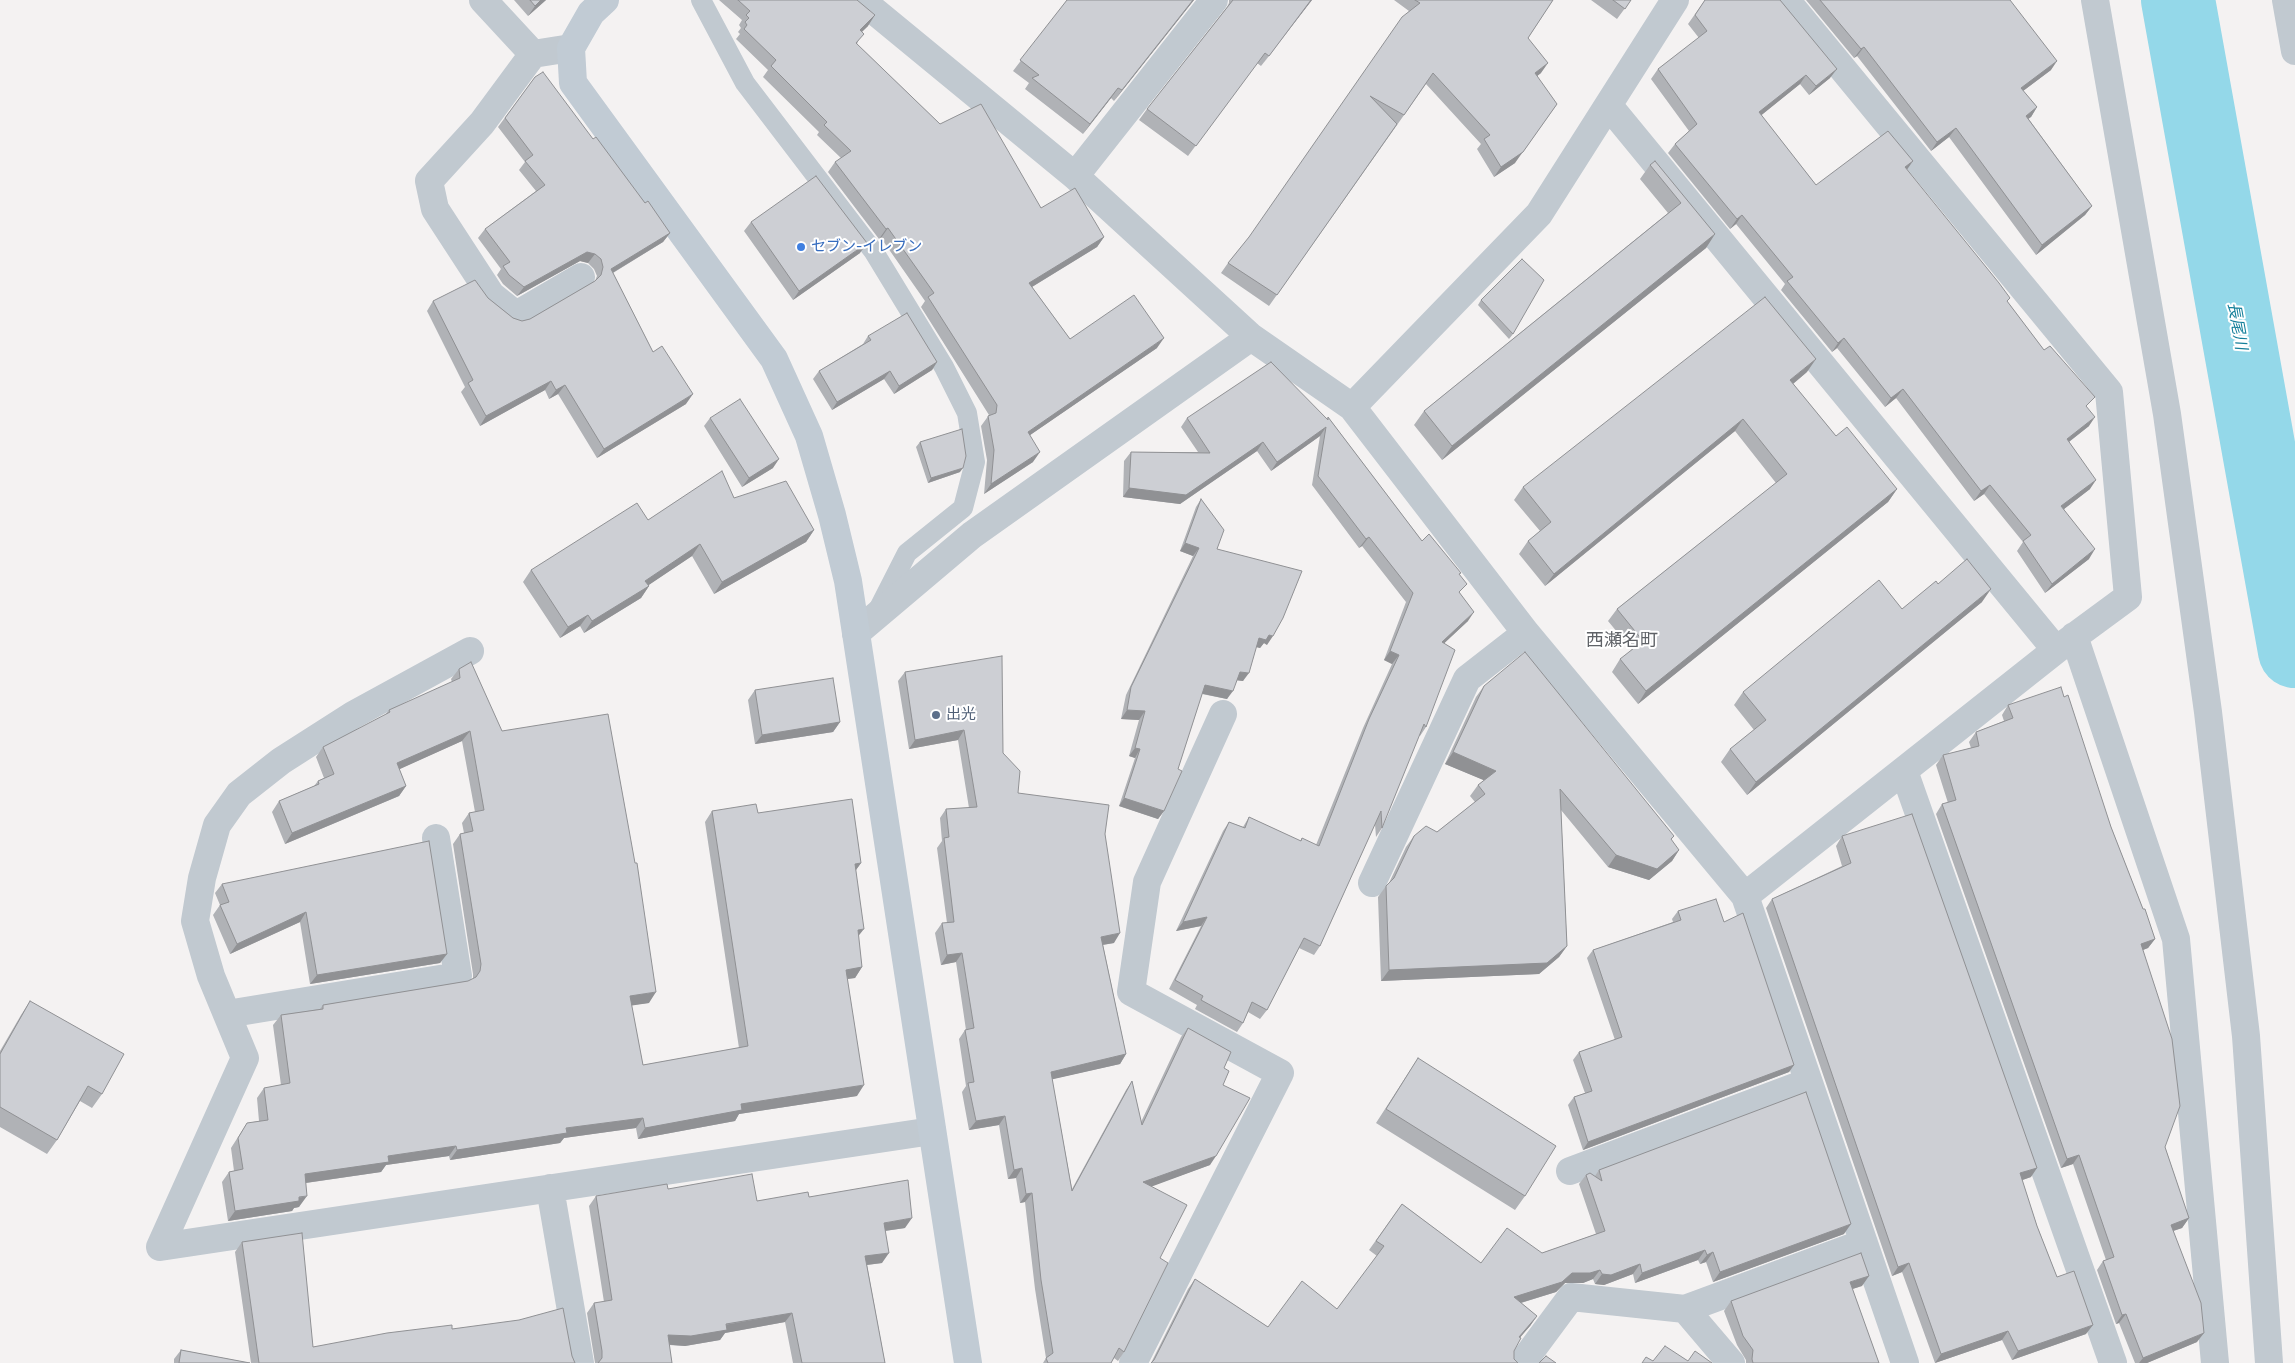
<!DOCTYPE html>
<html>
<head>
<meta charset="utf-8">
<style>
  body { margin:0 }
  canvas { display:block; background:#f4f2f2 }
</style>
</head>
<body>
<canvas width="2295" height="1363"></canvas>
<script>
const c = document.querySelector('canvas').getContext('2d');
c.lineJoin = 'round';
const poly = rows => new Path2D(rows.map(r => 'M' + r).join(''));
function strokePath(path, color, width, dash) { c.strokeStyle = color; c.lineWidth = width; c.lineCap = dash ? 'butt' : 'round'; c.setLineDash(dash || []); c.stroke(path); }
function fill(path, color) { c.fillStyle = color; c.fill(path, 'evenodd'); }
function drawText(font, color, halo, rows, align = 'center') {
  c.font = font + ' Figtree,"Noto Sans JP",sans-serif'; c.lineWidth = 4; c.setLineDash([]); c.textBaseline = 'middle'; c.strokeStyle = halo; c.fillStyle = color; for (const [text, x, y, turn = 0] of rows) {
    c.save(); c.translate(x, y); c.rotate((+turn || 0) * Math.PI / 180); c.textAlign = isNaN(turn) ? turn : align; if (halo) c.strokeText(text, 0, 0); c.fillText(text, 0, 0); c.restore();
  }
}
strokePath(poly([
  [2178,0,2295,651]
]), '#94d8e9', 74);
strokePath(poly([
  [701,0,745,83,874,252,944,367,967,413,975,462,963,508,907,553,878,610]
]), '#c1c9d0', 20);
strokePath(poly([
  [483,0,533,54,571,48],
  [861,0,1075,176,1251,337,1352,407,1526,633,1745,896,1905,1363],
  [2095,0,2167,414,2208,712,2246,1036,2269,1363],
  [2286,0,2295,51],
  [533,54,482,123,429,181,435,209,491,295,516,315,581,277],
  [1609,106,2056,650],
  [1075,176,1214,0],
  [1352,407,1539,214,1675,0],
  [856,633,972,535,1251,337],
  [2074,636,2176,939,2215,1363],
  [1904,771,2113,1363],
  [1372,883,1467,679,1526,633],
  [1745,896,2056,650,2128,597,2109,392,1786,0],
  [227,1014,458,976,436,838],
  [1570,1171,1808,1082],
  [550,1188,580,1363],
  [160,1247,932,1131],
  [160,1247,245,1058,211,976,195,921,202,878,217,825,239,794,281,761,353,715,470,651],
  [1685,1309,1864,1243],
  [1133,1363,1280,1073,1131,992,1147,882,1223,714],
  [1522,1363,1571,1297,1685,1309,1731,1363]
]), '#c1c9d0', 28);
strokePath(poly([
  [605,0,591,13,571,48,573,83,774,359,809,436,832,515,848,581,968,1363]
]), '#c1cbd4', 28);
fill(poly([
  [514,0,546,0,528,16],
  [719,0,857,0,868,26,862,32,857,44,940,124,1041,208,1104,237,1097,247,1032,287,1070,339,1157,348,1030,435,1033,462,984,494,987,460,981,426,989,415,921,307,925,301,881,238,879,239,828,172,835,162,841,158,817,135,819,132,763,77,768,70,736,39,740,34,738,32,741,28,739,25,742,20],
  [1067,0,1194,0,1114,101,1111,98,1083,134,1025,89,1029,83,1013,71],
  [1229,0,1312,0,1261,66,1257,63,1188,156,1139,120,1147,109,1227,7,1229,3],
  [1394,0,1553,0,1528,38,1541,73,1537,76,1515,163,1494,177,1477,149,1481,144,1426,84,1269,306,1221,273,1228,263,1249,238,1409,11],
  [1591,0,1631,0,1617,19],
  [1705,0,1830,78,1809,95,1800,84,1761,115,1816,185,1907,169,2087,407,2089,426,2069,442,2090,489,2064,509,2089,559,2045,593,2017,551,2023,542,1984,494,1974,501,1896,398,1885,407,1837,348,1832,352,1781,290,1785,284,1736,224,1730,229,1668,153,1675,144,1689,131,1651,79,1658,69,1699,38,1688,24],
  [1806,0,2010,0,2051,70,2023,91,2037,107,2031,117,2028,118,2092,206,2085,215,2036,255,1949,137,1931,151,1857,56,1854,58],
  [535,77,593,139,645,203,670,233,663,242,613,273,653,352,686,404,597,458,558,394,549,399,545,390,480,426,461,392,465,387,427,311,433,301,488,298,513,318,522,321,530,319,595,281,597,276,594,269,588,263,580,261,517,296,503,284,497,275,501,269,478,238,485,229,536,191,519,170,525,162,498,127],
  [1650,165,1715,234,1706,248,1442,460,1414,425,1424,411,1668,213,1640,179],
  [751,222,860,253,793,300,744,231],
  [1481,300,1513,334,1509,339,1478,305],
  [868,336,937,362,932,370,894,394,884,379,832,410,813,379,819,371,863,344],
  [1807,372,1793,384,1836,436,1897,489,1888,502,1638,704,1612,672,1620,659,1632,650,1608,621,1617,609,1776,483,1735,431,1545,586,1519,554,1528,541,1540,531,1514,500,1523,487],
  [1328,417,1422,541,1459,574,1460,594,1468,621,1444,643,1426,727,1420,736,1419,735,1382,828,1376,837,1375,824,1320,946,1314,955,1299,948,1267,1010,1260,1019,1248,1012,1243,1023,1237,1032,1195,1009,1197,1005,1169,989,1201,926,1176,931,1223,831,1229,822,1243,827,1249,817,1300,841,1302,838,1316,845,1363,728,1392,664,1384,660,1406,602,1362,546,1359,548,1312,485,1320,436,1271,471,1257,451,1180,504,1123,497,1124,461,1131,452,1198,452,1181,427,1187,418,1327,419],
  [710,418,773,468,742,487,704,426],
  [920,442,960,472,928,483,916,447],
  [734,498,814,530,806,542,714,594,692,556,648,585,649,586,641,598,584,633,580,626,560,638,523,582,531,570,648,520],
  [1201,499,1217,549,1267,645,1264,643,1260,648,1256,647,1243,681,1237,680,1227,699,1202,694,1164,811,1158,819,1119,806,1135,758,1129,756,1139,720,1121,719,1126,695,1193,556,1180,551,1196,507],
  [1938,584,1982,602,1747,795,1721,762,1730,749,1754,730,1734,705,1743,692,1902,609],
  [459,669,502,731,649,1003,631,1005,643,1065,739,1048,705,822,712,811,758,813,861,863,856,870,858,937,862,967,855,978,847,979,857,1096,739,1114,735,1121,638,1139,636,1128,564,1138,560,1143,450,1160,449,1156,386,1165,381,1172,306,1183,299,1207,294,1208,292,1211,228,1221,222,1182,229,1172,234,1171,231,1148,247,1123,259,1121,257,1098,264,1088,281,1085,273,1025,281,1015,320,1009,323,1005,468,981,473,979,473,974,453,844,460,834,464,833,462,823,469,813,475,812,462,741,399,769,406,786,399,796,285,844,272,812,279,801,314,786,318,781,324,778,316,757,323,747,385,715,389,710,452,682,451,679],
  [905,672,1003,753,1018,793,1105,834,1114,943,1103,945,1126,1054,1120,1064,1052,1079,1072,1189,1126,1090,1132,1081,1141,1122,1181,1037,1188,1028,1224,1068,1223,1085,1210,1165,1151,1186,1160,1258,1124,1352,1118,1361,1114,1358,1111,1363,1043,1363,1046,1358,1035,1289,1025,1202,1020,1203,1016,1178,1008,1179,999,1125,969,1130,962,1092,966,1086,959,1039,965,1030,966,1030,956,962,941,965,935,933,942,923,947,923,937,848,942,841,940,818,946,809,969,808,958,740,909,749,898,681],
  [1484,686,1674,836,1671,840,1679,850,1672,861,1649,880,1608,867,1561,810,1567,946,1559,957,1539,974,1381,981,1378,897,1386,886,1389,883,1406,847,1414,836,1437,832,1475,802,1470,796,1478,785,1484,780,1445,764,1476,697],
  [755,690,840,722,833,732,755,744,748,700],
  [2064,697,2111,827,2143,909,2155,939,2148,948,2143,950,2165,1147,2189,1218,2182,1228,2173,1231,2197,1342,2147,1363,2135,1363,2119,1323,2116,1324,2097,1270,2103,1261,2106,1260,2073,1164,2061,1168,1936,814,1942,804,1948,803,1936,765,1943,755,1971,748,1969,742,1976,732,2004,721,2002,715,2008,705],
  [1842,836,2031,1177,2022,1180,2037,1226,2057,1277,2086,1334,2012,1360,2002,1340,1935,1363,1902,1272,1892,1276,1766,908,1772,899,1842,866,1836,846],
  [222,884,447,954,440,963,310,984,300,922,230,954,213,915,220,905,215,893],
  [1678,911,1724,922,1794,1065,1789,1072,1583,1150,1568,1105,1574,1097,1585,1093,1573,1060,1579,1052,1615,1040,1587,958,1593,950,1673,922,1672,919],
  [30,1001,102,1094,92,1108,80,1101,57,1140,47,1154,0,1127,0,1051,21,1015],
  [1418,1058,1525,1196,1515,1210,1376,1123],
  [1599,1170,1844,1234,1713,1282,1706,1262,1700,1264,1698,1260,1635,1283,1633,1274,1604,1285,1595,1284,1593,1279,1583,1283,1565,1283,1556,1292,1521,1303,1537,1316,1530,1326,1520,1337,1514,1351,1514,1359,1518,1363,1151,1363,1188,1289,1195,1279,1268,1327,1337,1309,1377,1256,1369,1250,1402,1204,1481,1263,1542,1253,1596,1234,1579,1184,1586,1175,1595,1176],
  [668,1189,757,1201,809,1197,905,1228,885,1231,882,1263,867,1265,885,1363,793,1363,785,1322,725,1333,720,1340,685,1346,669,1345,672,1363,595,1363,587,1313,594,1303,604,1302,589,1206,596,1196],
  [242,1242,313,1347,452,1329,572,1356,575,1363,251,1363,235,1252],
  [1862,1286,1852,1289,1879,1363,1746,1363,1746,1360,1737,1345,1724,1311,1731,1301],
  [181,1350,250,1363,174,1363,174,1359]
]), '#b0b2b6');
fill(poly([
  [541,0,546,0,528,16,535,6],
  [1193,0,1194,0,1114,101,1122,90],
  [1311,0,1312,0,1261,66,1269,56],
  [875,15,868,26,853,40,860,30],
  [1864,47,1857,56,1854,58,1861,49],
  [2057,61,2051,70,2015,97,2021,88],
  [1548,63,1541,73,1528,83,1535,73],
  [1837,69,1830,78,1809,95,1816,86],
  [1806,75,1800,84,1753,122,1759,112],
  [1118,88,1111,98,1083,134,1090,124],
  [1557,104,1515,163,1494,177,1501,167],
  [2037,107,2031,117,2020,125,2026,116],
  [1956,128,1949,137,1931,151,1937,142],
  [1913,161,1906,171,1905,167],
  [2092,206,2085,215,2036,255,2042,245],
  [1742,215,1736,224,1730,229,1737,219],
  [888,228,881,238,879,239,886,229],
  [670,233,663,242,604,278,611,269],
  [1715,234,1706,248,1442,460,1452,446],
  [1104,237,1097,247,1022,293,1029,283],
  [867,243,860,253,793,300,799,291],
  [587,252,595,254,588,263,580,261,517,296,524,287],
  [1164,338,1157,348,1020,442,1028,432],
  [1844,338,1837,348,1832,352,1838,343],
  [1816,359,1807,372,1782,393,1790,380],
  [937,362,932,370,894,394,899,386],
  [890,371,884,379,832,410,837,402],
  [551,381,545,390,480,426,486,416],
  [565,385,558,394,549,399,556,390],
  [1903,389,1896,398,1885,407,1891,398],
  [693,394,686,404,597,458,604,449],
  [2095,417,2089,426,2061,448,2067,439],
  [1743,419,1735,431,1545,586,1554,574],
  [1326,427,1320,436,1271,471,1277,462],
  [1263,442,1257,451,1180,504,1123,497,1129,488],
  [1040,452,1033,462,984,494,991,484],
  [779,459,773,468,742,487,749,478],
  [963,468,960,472,928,483,931,478],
  [2096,480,2090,489,2055,516,2061,506],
  [1990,485,1984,494,1974,501,1981,491],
  [1897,489,1888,502,1638,704,1646,691],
  [814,530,806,542,714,594,722,582],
  [1369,537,1362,546,1359,548,1366,539],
  [1185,543,1199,548,1193,556,1180,551],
  [700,544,692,556,637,593,645,581],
  [2095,549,2089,559,2045,593,2052,584],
  [649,586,641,598,584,633,592,621],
  [1991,589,1982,602,1747,795,1756,782],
  [1474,612,1468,621,1436,651,1442,642],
  [588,615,580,626,560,638,568,627],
  [1269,635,1273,636,1267,645,1264,643,1260,648,1253,646,1259,638],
  [1390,651,1399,655,1392,664,1384,660],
  [1240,672,1249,673,1243,681,1234,680],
  [1205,685,1233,691,1227,699,1199,693],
  [1127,710,1145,711,1139,720,1121,719],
  [840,722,833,732,755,744,762,735],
  [964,730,958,740,909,749,915,740],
  [470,731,462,741,389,774,397,763],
  [1135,748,1140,749,1135,758,1129,756],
  [1453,752,1496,771,1488,782,1445,764],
  [406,786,399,796,285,844,292,833],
  [1124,798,1164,811,1158,819,1119,806],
  [1679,850,1672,861,1649,880,1608,867,1616,855],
  [861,863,853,874,855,864],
  [306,912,300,922,230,954,237,944],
  [1207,917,1201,926,1176,931,1183,922],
  [864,929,856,939,858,930],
  [1120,933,1114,943,1095,946,1101,937],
  [2155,939,2148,948,2135,953,2141,944],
  [1567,946,1559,957,1539,974,1381,981,1389,970],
  [962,953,956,962,941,965,947,955],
  [447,954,440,963,310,984,317,975],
  [862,967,855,978,839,980,846,970],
  [656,992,649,1003,622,1007,630,996],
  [1126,1054,1120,1064,1045,1081,1051,1072],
  [1794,1065,1789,1072,1583,1150,1588,1142],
  [864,1085,857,1096,739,1114,735,1121,638,1139,645,1128,741,1104],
  [1005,1116,999,1125,969,1130,976,1121],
  [643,1118,636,1128,564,1138,560,1143,450,1160,457,1150,566,1128],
  [456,1146,449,1156,386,1165,381,1172,298,1184,305,1174,388,1156],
  [2079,1155,2073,1164,2061,1168,2067,1159],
  [1216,1156,1210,1165,1137,1192,1143,1182],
  [1022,1168,1016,1178,1008,1179,1014,1170],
  [2037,1168,2031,1177,2014,1183,2020,1173],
  [1032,1193,1025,1202,1020,1203,1026,1194],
  [307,1196,299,1207,294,1208,292,1211,228,1221,235,1211],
  [912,1218,905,1228,877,1232,884,1223],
  [2189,1218,2182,1228,2164,1234,2171,1225],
  [1851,1224,1844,1234,1713,1282,1720,1272],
  [1705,1250,1698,1260,1635,1283,1642,1273],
  [1713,1252,1706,1262,1700,1264,1707,1255],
  [889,1253,882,1263,858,1266,865,1256],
  [1909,1263,1902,1272,1892,1276,1898,1267],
  [1640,1264,1633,1274,1604,1285,1595,1284,1602,1274],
  [1600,1270,1593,1279,1583,1283,1565,1283,1556,1292,1507,1307,1514,1297,1572,1273],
  [1869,1276,1862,1286,1843,1292,1850,1282],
  [792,1313,785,1322,725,1333,720,1340,685,1346,661,1344,668,1335],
  [2126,1314,2119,1323,2116,1324,2122,1315],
  [1537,1316,1530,1326,1512,1347,1519,1337],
  [2093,1325,2086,1334,2012,1360,2018,1351],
  [2008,1331,2002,1340,1935,1363,1941,1354],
  [2204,1333,2197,1342,2147,1363,2139,1363,2143,1358]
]), '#909194');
const building = poly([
  [530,0,541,0,535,6,530,0],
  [738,0,857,0,875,15,860,30,864,34,856,43,940,124,981,104,1041,208,1075,188,1104,237,1029,283,1070,339,1134,295,1164,338,1028,432,1040,452,991,484,994,450,988,416,996,413,997,405,928,297,934,293,888,228,886,229,835,162,851,151,824,125,827,122,771,66,776,60,744,29,747,25,745,22,749,18,746,15,750,11,738,0],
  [1067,0,1193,0,1122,90,1118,88,1090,124,1032,78,1039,75,1020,60,1067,0],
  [1233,0,1311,0,1269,56,1265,53,1196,146,1147,109,1233,0],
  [1415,0,1553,0,1528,38,1548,63,1535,73,1557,104,1523,152,1501,167,1484,139,1490,135,1433,73,1404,115,1370,96,1397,124,1277,295,1228,263,1249,237,1402,17,1420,3,1415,0],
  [1613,0,1631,0,1625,9,1613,0],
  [1705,0,1780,0,1837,69,1816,86,1806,75,1759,112,1816,185,1888,131,1913,161,1905,167,1999,283,2010,298,2007,301,2044,350,2050,346,2095,397,2086,406,2095,417,2067,439,2096,480,2061,506,2095,549,2052,584,2023,541,2031,535,1990,485,1981,491,1903,389,1891,398,1844,338,1838,343,1787,281,1793,277,1742,215,1737,219,1675,144,1697,124,1658,69,1707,31,1695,15,1705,0],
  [1820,0,2010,0,2057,61,2021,88,2037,107,2026,116,2092,206,2042,245,1956,128,1937,142,1864,47,1861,49,1820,0],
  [543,72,593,139,596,137,645,203,648,201,670,233,611,269,653,352,662,346,693,394,604,449,565,385,556,390,551,381,486,416,468,383,473,380,433,301,475,280,488,298,513,318,522,321,530,319,595,281,601,275,603,267,601,259,595,254,587,252,524,287,509,275,503,266,510,262,485,229,545,185,525,161,533,155,505,118,535,77,543,72],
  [1655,161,1715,234,1452,446,1424,411,1681,203,1650,165,1655,161],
  [816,176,867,243,799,291,751,222,816,176],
  [1522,259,1544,280,1513,334,1481,300,1522,259],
  [1765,297,1816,359,1790,380,1836,436,1847,427,1897,489,1646,691,1620,659,1643,641,1617,609,1787,474,1743,419,1554,574,1528,541,1551,522,1523,487,1765,297],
  [907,313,937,362,899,386,890,371,837,402,819,371,871,340,868,336,907,313],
  [1271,362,1328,420,1328,417,1422,541,1429,534,1461,573,1459,574,1467,584,1459,592,1474,612,1442,642,1455,650,1426,727,1424,724,1382,828,1381,811,1320,946,1304,938,1267,1010,1252,1002,1243,1023,1201,1000,1203,996,1175,980,1207,917,1183,922,1229,822,1245,828,1249,817,1301,841,1302,838,1319,846,1369,719,1399,655,1390,651,1413,593,1369,537,1366,539,1318,476,1326,427,1277,462,1263,442,1186,495,1129,488,1131,452,1210,453,1187,418,1271,362],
  [740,399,779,459,749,478,710,418,740,399],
  [962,429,966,456,963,468,931,478,920,442,962,429],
  [722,471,734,498,786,481,814,530,722,582,700,544,645,581,649,586,592,621,588,615,568,627,531,570,637,503,648,520,722,471],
  [1201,499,1224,530,1217,549,1302,571,1283,618,1273,636,1269,635,1266,640,1259,638,1249,673,1240,672,1233,691,1205,685,1178,769,1182,771,1164,811,1124,798,1140,749,1135,748,1145,711,1127,710,1131,687,1199,548,1185,543,1201,499],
  [1967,559,1991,589,1756,782,1730,749,1766,720,1743,692,1879,580,1902,609,1936,581,1938,584,1967,559],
  [1525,652,1674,836,1671,839,1679,850,1657,869,1616,855,1560,789,1567,946,1547,963,1389,970,1386,886,1394,878,1414,836,1426,826,1437,832,1485,794,1478,785,1496,771,1453,752,1484,686,1525,652],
  [1002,656,1003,753,1020,771,1018,793,1109,805,1105,834,1120,933,1101,937,1126,1054,1051,1072,1072,1191,1132,1081,1142,1125,1188,1028,1231,1052,1224,1068,1229,1071,1223,1085,1250,1098,1216,1156,1143,1182,1187,1205,1160,1258,1168,1263,1124,1352,1119,1348,1111,1363,1048,1363,1046,1358,1053,1353,1041,1280,1032,1193,1026,1194,1022,1168,1014,1170,1005,1116,976,1121,968,1083,974,1082,965,1030,974,1028,962,953,947,955,942,923,954,922,944,838,949,837,946,809,977,807,964,730,915,740,905,672,1002,656],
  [471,662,502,731,608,714,635,863,637,863,656,992,630,996,643,1065,748,1046,712,811,756,804,758,813,852,799,861,863,855,864,864,929,858,930,862,967,846,970,864,1085,741,1104,742,1110,645,1128,643,1118,566,1128,567,1133,457,1150,456,1146,388,1156,389,1162,305,1174,307,1196,299,1197,299,1201,235,1211,229,1172,243,1169,238,1138,247,1123,268,1120,264,1088,290,1083,281,1015,323,1009,323,1005,468,981,476,977,480,971,481,964,460,834,473,831,469,813,484,810,470,731,397,763,406,786,292,833,279,801,319,784,318,781,334,774,323,747,390,712,389,710,460,678,459,669,471,662],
  [833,678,840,722,762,735,755,690,833,678],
  [2061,687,2064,697,2068,695,2111,827,2143,909,2145,909,2155,939,2141,944,2172,1039,2180,1106,2165,1147,2189,1218,2171,1225,2201,1303,2204,1333,2143,1358,2126,1314,2122,1315,2103,1261,2114,1257,2079,1155,2067,1159,1942,804,1956,800,1943,755,1979,746,1976,732,2013,718,2008,705,2061,687],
  [1912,814,2037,1168,2020,1173,2037,1226,2057,1277,2074,1271,2093,1325,2018,1351,2008,1331,1941,1354,1909,1263,1898,1267,1772,899,1851,863,1842,836,1912,814],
  [429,841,447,954,317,975,306,912,237,944,220,905,229,902,222,884,429,841],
  [1716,899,1724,922,1743,913,1794,1065,1588,1142,1574,1097,1592,1091,1579,1052,1622,1037,1593,950,1681,920,1678,911,1716,899],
  [30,1001,124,1054,102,1094,88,1086,57,1140,0,1107,0,1054,30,1001],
  [1418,1058,1556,1146,1525,1196,1386,1109,1418,1058],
  [1806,1092,1851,1224,1720,1272,1713,1252,1707,1255,1705,1250,1642,1273,1640,1264,1611,1275,1602,1274,1600,1270,1590,1273,1572,1273,1562,1282,1514,1297,1537,1316,1519,1337,1521,1338,1514,1351,1514,1359,1518,1363,1151,1363,1154,1360,1195,1279,1268,1327,1302,1281,1337,1309,1384,1246,1376,1241,1402,1204,1481,1263,1507,1228,1542,1253,1605,1231,1586,1175,1590,1173,1602,1181,1599,1170,1806,1092],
  [752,1174,757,1201,808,1192,809,1197,908,1180,912,1218,884,1223,889,1253,865,1256,885,1363,802,1363,792,1313,726,1324,727,1330,691,1336,668,1335,672,1363,598,1363,602,1358,602,1351,594,1303,612,1300,596,1196,667,1184,668,1189,752,1174],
  [302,1233,313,1347,387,1333,452,1325,452,1329,519,1320,563,1308,572,1356,575,1363,259,1363,242,1242,302,1233],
  [1861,1253,1869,1276,1850,1282,1879,1363,1753,1363,1752,1359,1753,1350,1743,1336,1731,1301,1861,1253],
  [1665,1346,1688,1361,1695,1351,1712,1363,1642,1363,1646,1357,1653,1361,1665,1346],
  [181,1350,250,1363,179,1363,181,1350],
  [1546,1356,1556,1363,1539,1363,1546,1356]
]);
fill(building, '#cdcfd4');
strokePath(building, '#909194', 1);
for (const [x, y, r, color] of [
  [801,247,5,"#3f7fe0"],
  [936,715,5,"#5c6f8a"]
]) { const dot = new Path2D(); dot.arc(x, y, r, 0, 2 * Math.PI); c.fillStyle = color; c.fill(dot); strokePath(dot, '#fff', 2); }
drawText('15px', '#366cbe', '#fff', [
  ["セブン-イレブン",811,247]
], 'left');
drawText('15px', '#4e5e75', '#fff', [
  ["出光",946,715]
], 'left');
drawText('italic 16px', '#147f9a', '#fff', [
  ["長尾川",2237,326,80]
]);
drawText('18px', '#5f6267', '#fff', [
  ["西瀬名町",1622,641]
]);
</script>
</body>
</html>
